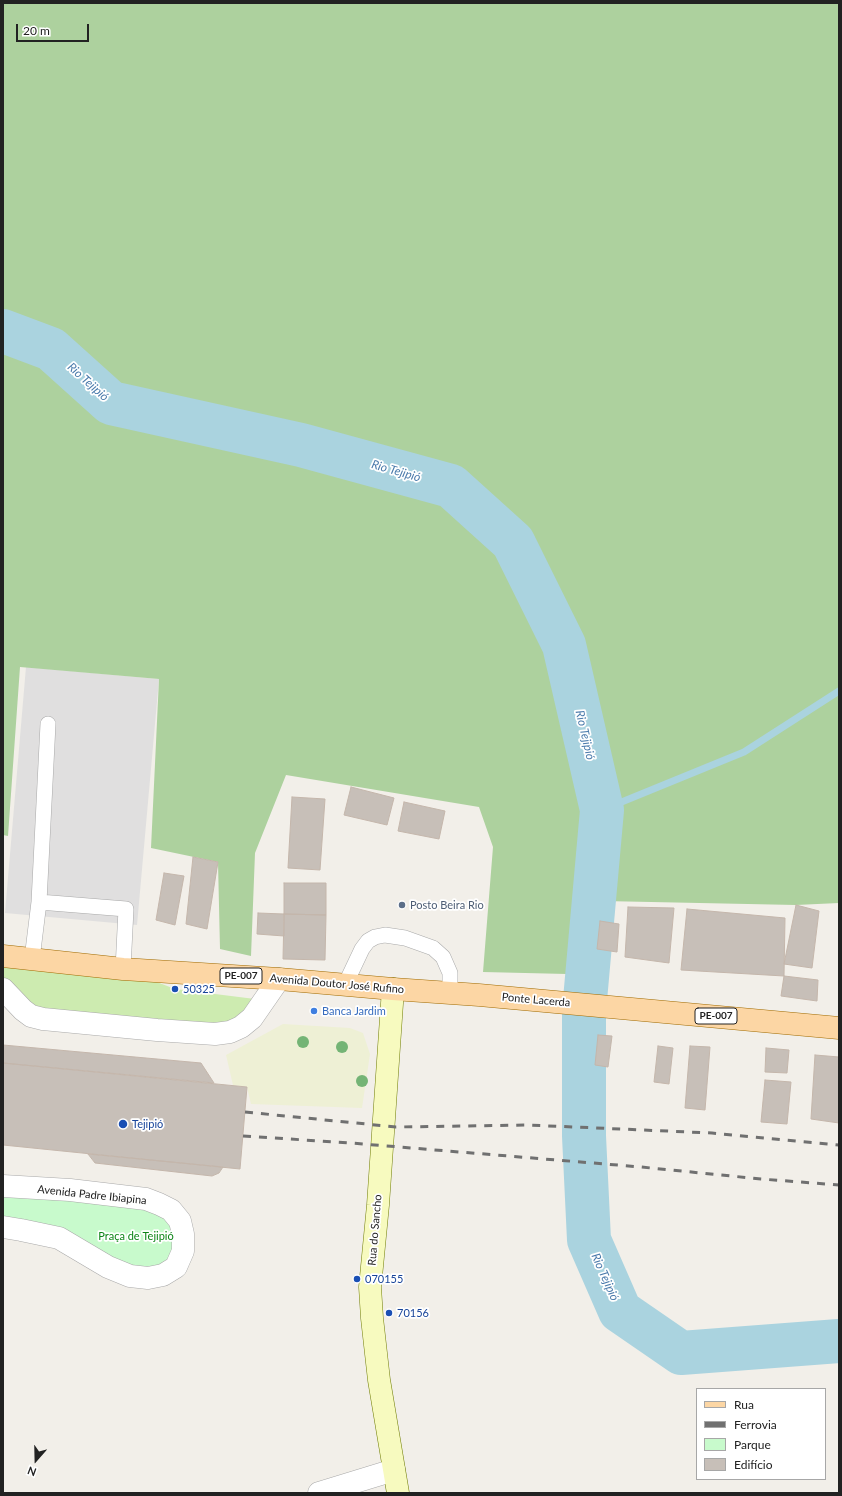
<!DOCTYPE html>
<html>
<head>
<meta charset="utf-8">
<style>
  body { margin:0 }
  #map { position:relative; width:842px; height:1496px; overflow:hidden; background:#f2efe9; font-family:Lato,sans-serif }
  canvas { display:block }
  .frame { position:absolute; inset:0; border:4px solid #222; pointer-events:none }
  .legend { position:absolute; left:696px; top:1388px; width:130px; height:92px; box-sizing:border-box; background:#fff; border:1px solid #a7a7a7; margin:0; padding:5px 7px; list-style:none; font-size:12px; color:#222 }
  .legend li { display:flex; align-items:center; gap:8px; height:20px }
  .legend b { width:20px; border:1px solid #a7a7a7 }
  .north { position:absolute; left:16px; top:1440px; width:40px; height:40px; -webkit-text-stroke:3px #fff; paint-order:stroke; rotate:200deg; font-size:11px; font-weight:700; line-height:16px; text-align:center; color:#222 }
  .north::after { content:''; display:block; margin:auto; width:14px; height:18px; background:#222; clip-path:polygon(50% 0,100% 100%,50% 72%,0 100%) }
  .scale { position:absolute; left:16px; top:24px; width:73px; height:18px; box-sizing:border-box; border:2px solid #222; border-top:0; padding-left:5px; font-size:12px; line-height:14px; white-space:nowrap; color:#222; -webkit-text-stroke:3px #fff; paint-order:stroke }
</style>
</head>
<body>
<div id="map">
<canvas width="842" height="1496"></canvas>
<div class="frame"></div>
<ul class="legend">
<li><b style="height:5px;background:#fcd6a4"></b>Rua</li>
<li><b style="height:5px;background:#707070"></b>Ferrovia</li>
<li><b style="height:11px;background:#c8facc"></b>Parque</li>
<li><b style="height:11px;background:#c7bfb8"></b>Edifício</li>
</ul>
<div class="north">N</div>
<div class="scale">20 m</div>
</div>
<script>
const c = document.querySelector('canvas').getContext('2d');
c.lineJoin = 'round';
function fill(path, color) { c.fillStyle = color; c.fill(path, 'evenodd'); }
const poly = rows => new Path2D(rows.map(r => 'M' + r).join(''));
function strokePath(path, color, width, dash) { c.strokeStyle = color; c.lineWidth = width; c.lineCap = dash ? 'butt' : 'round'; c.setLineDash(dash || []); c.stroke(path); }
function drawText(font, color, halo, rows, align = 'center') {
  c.font = font + ' Lato,sans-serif'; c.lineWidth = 3.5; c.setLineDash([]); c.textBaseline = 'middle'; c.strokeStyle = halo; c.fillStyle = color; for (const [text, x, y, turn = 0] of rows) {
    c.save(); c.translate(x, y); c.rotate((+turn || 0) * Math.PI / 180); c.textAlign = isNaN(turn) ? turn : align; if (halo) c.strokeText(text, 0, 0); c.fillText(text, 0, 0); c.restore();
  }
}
fill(poly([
  [26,667,159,679,137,925,5,913]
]), '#e0dfdf');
fill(poly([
  [283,1024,350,1028,363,1033,370,1054,362,1108,251,1104,247,1087,233,1085,226,1055]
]), '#eef0d5');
fill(poly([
  [3,966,123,969,175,989,263,1000,246,1022,206,1033,30,1015,3,983]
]), '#cdebb0');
fill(poly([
  [3,3,839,3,839,903,796,905,603,901,567,974,483,972,493,847,479,807,286,775,255,853,251,956,220,949,218,862,151,848,159,679,20,667,8,836,3,835]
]), '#add19e');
fill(poly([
  [3,1182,147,1195,181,1228,162,1276,82,1253,3,1233]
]), '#c8facc');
strokePath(poly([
  [602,810,744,752,839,691]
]), '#aad3df', 7);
strokePath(poly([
  [3,331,51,349,111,403,301,445,451,486,513,542,564,645,602,810,584,1011,584,1136,589,1240,620,1311,681,1353,839,1341]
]), '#aad3df', 44);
const building = poly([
  [351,787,394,798,387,825,344,815,351,787],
  [292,797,325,799,320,870,288,868,292,797],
  [404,802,445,811,439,839,398,831,404,802],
  [193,857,218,862,207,929,186,924,193,857],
  [164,873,184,876,175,925,156,920,164,873],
  [284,883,326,883,326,915,284,914,284,883],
  [796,905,819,911,812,968,784,964,796,905],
  [628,907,674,908,669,963,625,957,628,907],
  [687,909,785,918,784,976,681,970,687,909],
  [258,913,284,914,284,936,257,934,258,913],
  [284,914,326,915,325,960,283,959,284,914],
  [600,921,619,924,617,952,597,949,600,921],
  [784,976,818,980,817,1001,781,996,784,976],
  [598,1035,612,1036,608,1067,595,1065,598,1035],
  [3,1045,201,1063,214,1083,3,1063,3,1045],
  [658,1046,673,1048,669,1084,654,1082,658,1046],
  [690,1046,710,1047,705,1110,685,1108,690,1046],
  [766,1048,789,1050,787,1073,765,1072,766,1048],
  [815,1055,839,1057,839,1123,811,1119,815,1055],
  [3,1063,247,1087,240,1169,3,1145,3,1063],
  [765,1080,791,1082,787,1124,761,1122,765,1080],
  [88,1154,223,1167,219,1173,212,1176,95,1163,88,1154]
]);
fill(building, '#c7bfb8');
strokePath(building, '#c4b6ab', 1);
const lane = poly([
  [39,902,126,909,123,969],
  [32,959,39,902,48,724],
  [345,985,362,949,368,941,375,937,385,935,405,938,433,948,443,957,450,973,450,992]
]);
const street = poly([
  [3,989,23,1010,31,1016,43,1019,157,1030,215,1034,230,1032,241,1027,252,1018,279,979],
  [3,1186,70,1190,146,1199,159,1204,171,1210,180,1221,183,1234,183,1251,176,1267,163,1275,148,1278,130,1276,108,1267,59,1238,21,1230,3,1227],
  [319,1493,394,1470]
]);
const secondary = poly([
  [393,989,378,1205,370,1287,372,1318,379,1380,398,1493]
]);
const primary = poly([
  [3,956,123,969,279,979,393,989,479,995,839,1028]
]);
strokePath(lane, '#a9a9a9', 16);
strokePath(street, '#a9a9a9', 23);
strokePath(secondary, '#707d05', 23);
strokePath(primary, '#a06b00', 23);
strokePath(lane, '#fff', 15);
strokePath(street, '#fff', 22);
strokePath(secondary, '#f7fabf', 22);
strokePath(primary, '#fcd6a4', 22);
strokePath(poly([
  [245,1112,396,1127,528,1125,712,1133,839,1145],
  [243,1136,351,1143,641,1167,761,1179,839,1185]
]), '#707070', 3, [8, 8]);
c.fillStyle = '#74b475';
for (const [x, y] of [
  [303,1042],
  [342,1047],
  [362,1081]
]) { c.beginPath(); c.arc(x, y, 6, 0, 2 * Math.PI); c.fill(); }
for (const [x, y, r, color] of [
  [402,905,4,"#5c6f8a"],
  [175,989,4,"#1a4fb4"],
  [314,1011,4,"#3f7fe0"],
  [123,1124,5,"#1a4fb4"],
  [357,1279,4,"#1a4fb4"],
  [389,1313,4,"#1a4fb4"]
]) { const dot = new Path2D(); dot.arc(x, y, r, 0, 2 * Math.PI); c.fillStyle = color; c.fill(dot); strokePath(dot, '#fff', 1.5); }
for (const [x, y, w] of [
  [241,976,42],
  [716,1016,42]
]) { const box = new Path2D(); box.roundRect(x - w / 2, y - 8, w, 16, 3); c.fillStyle = '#fff'; c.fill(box); strokePath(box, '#222', 1); }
drawText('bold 10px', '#222', null, [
  ["PE-007",241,976],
  ["PE-007",716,1016]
]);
drawText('11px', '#4e5e75', '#fff', [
  ["Posto Beira Rio",410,905]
], 'left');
drawText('11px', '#222', '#fff', [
  ["Avenida Doutor José Rufino",337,984,5],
  ["Ponte Lacerda",536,1000,5],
  ["Avenida Padre Ibiapina",92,1195,6],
  ["Rua do Sancho",375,1230,-85]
]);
drawText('11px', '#164399', '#fff', [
  ["50325",183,989],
  ["Tejipió",132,1124],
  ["070155",365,1279],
  ["70156",397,1313]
], 'left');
drawText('11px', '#366cbe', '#fff', [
  ["Banca Jardim",322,1011]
], 'left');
drawText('11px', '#0c8416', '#fff', [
  ["Praça de Tejipió",136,1236]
]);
drawText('italic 12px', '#4a7aab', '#fff', [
  ["Rio Tejipió",88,382,42],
  ["Rio Tejipió",396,471,16],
  ["Rio Tejipió",585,735,77],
  ["Rio Tejipió",605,1277,66]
]);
</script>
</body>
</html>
